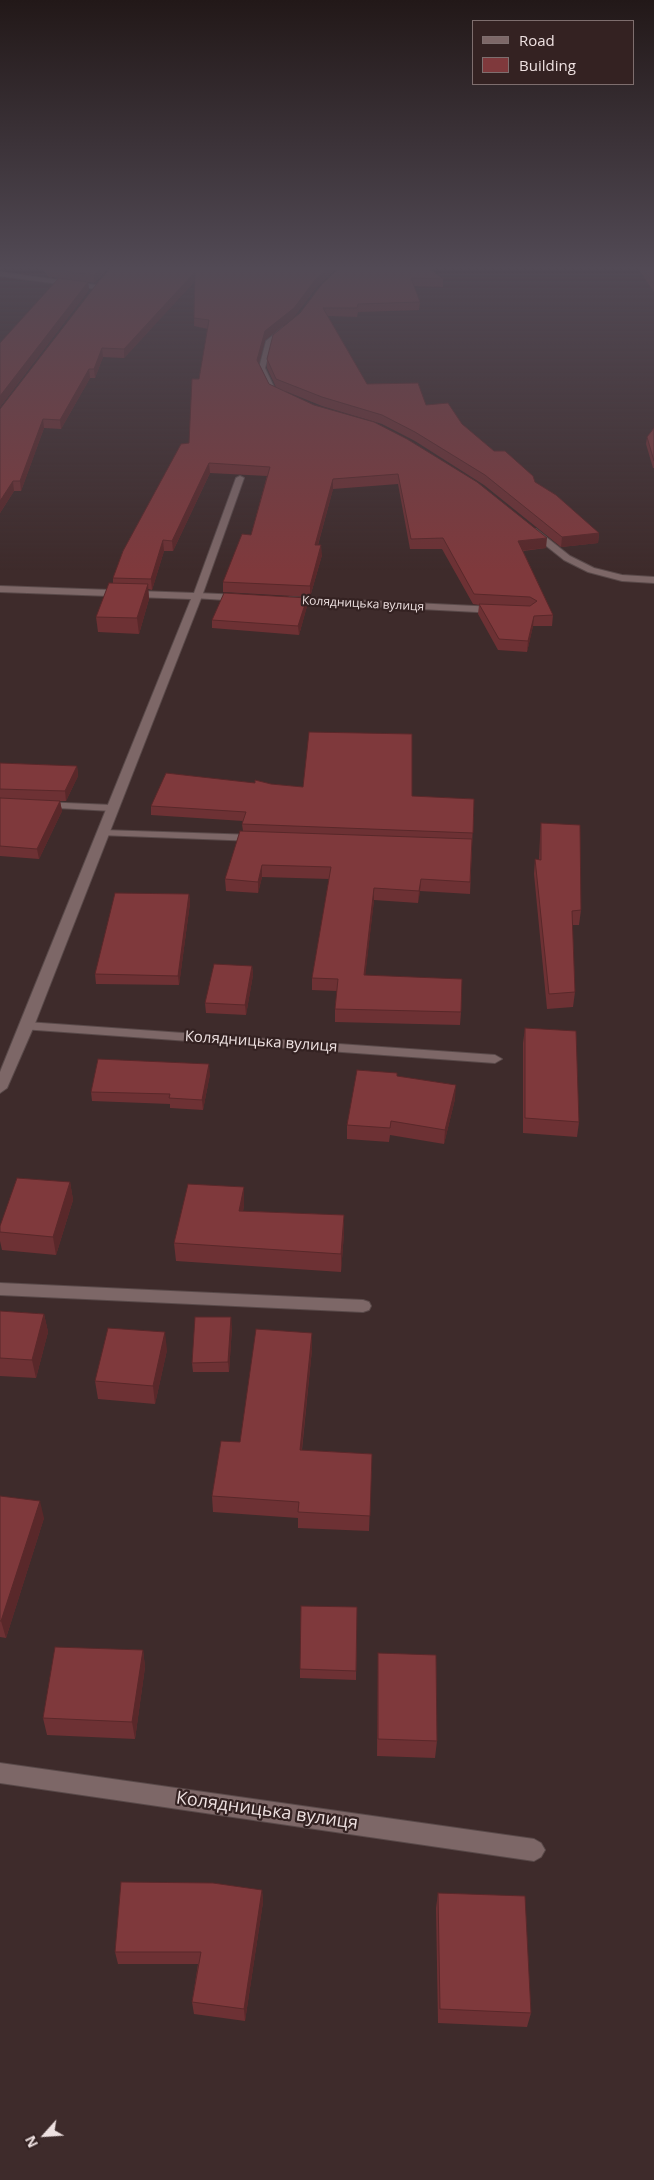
<!DOCTYPE html>
<html>
<head>
<meta charset="utf-8">
<style>
  body { margin:0 }
  #map { position:relative; width:654px; height:2180px; overflow:hidden; background:#3e2b2b; font-family:"Open Sans",sans-serif }
  canvas { display:block }
  .legend { position:absolute; left:472px; top:20px; width:162px; height:65px; box-sizing:border-box; background:#342222; border:1px solid #7e6e6e; margin:0; padding:6px 9px; list-style:none; font-size:15px; color:#eee1e1 }
  .legend li { display:flex; align-items:center; gap:10px; height:25px }
  .legend b { width:25px; border:1px solid #7e6e6e }
  .north { position:absolute; left:20px; top:2110px; width:50px; height:50px; -webkit-text-stroke:4px #342222; paint-order:stroke; rotate:244deg; font-size:14px; font-weight:700; line-height:20px; text-align:center; color:#eee1e1 }
  .north::after { content:''; display:block; margin:auto; width:18px; height:22px; background:#eee1e1; clip-path:polygon(50% 0,100% 100%,50% 72%,0 100%) }
</style>
</head>
<body>
<div id="map">
<canvas width="654" height="2180"></canvas>
<ul class="legend">
<li><b style="height:6px;background:#7d6767"></b>Road</li>
<li><b style="height:14px;background:#7f393c"></b>Building</li>
</ul>
<div class="north">N</div>
</div>
<script>
const c = document.querySelector('canvas').getContext('2d');
c.lineJoin = 'round';
const poly = rows => new Path2D(rows.map(r => 'M' + r).join(''));
function strokePath(path, color, width, dash) { c.strokeStyle = color; c.lineWidth = width; c.lineCap = dash ? 'butt' : 'round'; c.setLineDash(dash || []); c.stroke(path); }
function fill(path, color) { c.fillStyle = color; c.fill(path, 'evenodd'); }
function drawText(font, color, halo, rows, align = 'center') {
  c.font = font + ' "Open Sans",sans-serif'; c.lineWidth = 4.5; c.setLineDash([]); c.textBaseline = 'middle'; c.strokeStyle = halo; c.fillStyle = color; for (const [text, x, y, turn = 0] of rows) {
    c.save(); c.translate(x, y); c.rotate((+turn || 0) * Math.PI / 180); c.textAlign = isNaN(turn) ? turn : align; if (halo) c.strokeText(text, 0, 0); c.fillText(text, 0, 0); c.restore();
  }
}
const service = poly([
  [0,272,96,285,99,287,96,289,0,276,0,272],
  [197,593,241,595,246,598,241,601,194,598,192,596,197,593],
  [290,597,496,607,501,610,496,613,287,602,287,598,290,597],
  [43,802,112,805,118,808,112,811,39,807,37,805,43,802],
  [103,830,255,835,261,838,255,841,99,835,99,831,103,830],
  [27,1022,495,1055,502,1059,495,1063,22,1029,20,1026,27,1022],
  [0,1283,363,1300,369,1302,371,1306,369,1310,363,1312,0,1295,0,1283],
  [0,1763,534,1839,541,1843,545,1850,541,1857,534,1861,0,1783,0,1763]
]);
const minor = poly([
  [283,327,288,328,272,342,265,368,275,389,286,394,282,396,270,391,259,368,266,341,283,327],
  [240,476,244,478,202,596,34,1026,7,1088,0,1093,0,1072,191,599,0,592,0,586,194,593,236,478,240,476],
  [530,529,536,529,570,556,594,568,622,575,654,577,654,583,622,581,588,572,564,560,530,533,530,529]
]);
strokePath(service, '#594949', 2);
strokePath(minor, '#594949', 2);
fill(service, '#7d6767');
fill(minor, '#7d6767');
fill(poly([
  [40,266,110,266,94,283,88,282,89,290,0,407,0,343,57,280,57,278,49,277],
  [113,266,426,266,443,279,443,287,414,286,420,302,419,310,358,312,357,317,328,316,367,384,426,405,462,424,494,451,535,482,599,533,598,543,561,547,484,485,415,441,382,424,322,406,285,391,546,548,523,551,553,615,552,626,533,626,527,652,498,650,478,614,479,605,473,604,442,549,410,549,398,484,333,489,318,545,322,555,310,597,223,592,223,582,251,535,267,476,210,473,173,551,164,551,152,590,148,589,149,599,139,634,98,632,96,617,113,583,113,578,189,443,208,329,194,326,195,281,124,358,103,357,95,378,90,378,61,429,44,428,21,491,14,491,0,513,0,409],
  [341,267,267,359,267,368,276,387,269,384,259,363,265,340,294,317,316,288,337,268],
  [636,266,654,266,654,292],
  [654,428,654,468,653,468,646,444,647,437],
  [307,598,307,606,299,635,212,628,212,620],
  [0,763,77,766,78,776,66,801,60,801,62,811,39,859,0,856],
  [255,783,412,796,474,799,470,894,420,891,418,903,374,900,365,975,461,1012,460,1025,335,1022,335,1009,337,991,312,990,312,978,329,879,262,877,258,893,226,891,225,879,243,831,242,824,243,821,151,815,151,806],
  [541,823,581,910,579,925,572,925,575,992,573,1007,547,1009,534,874,535,859,539,860,540,837],
  [189,894,190,903,179,985,96,984,95,974],
  [252,966,253,975,246,1015,206,1013,205,1003],
  [525,1028,579,1122,577,1137,523,1133,523,1043],
  [210,1074,203,1110,170,1108,170,1104,92,1101,91,1092],
  [397,1076,455,1099,444,1144,390,1135,389,1142,347,1139,347,1125],
  [70,1182,73,1200,56,1255,2,1250,0,1241,0,1226],
  [244,1187,244,1205,243,1211,344,1215,344,1233,341,1272,176,1261,174,1243],
  [0,1311,44,1314,48,1332,36,1378,0,1376],
  [232,1327,229,1372,193,1372,192,1363],
  [312,1349,302,1450,372,1454,369,1531,298,1528,298,1518,213,1512,212,1496,240,1442],
  [167,1350,155,1404,98,1399,95,1381],
  [0,1496,44,1518,6,1638,0,1637],
  [357,1607,356,1680,300,1678,300,1669],
  [143,1650,145,1667,135,1739,47,1735,43,1718],
  [378,1653,437,1741,435,1758,377,1756],
  [262,1890,263,1902,245,2021,194,2014,192,2002,198,1964,118,1964,115,1952],
  [438,1893,531,2013,527,2027,438,2023,436,1908]
]), '#6d3134');
fill(poly([
  [102,266,110,266,94,283,94,275],
  [330,266,347,266,337,268,316,288,294,317,265,340,257,369,257,360,265,331],
  [195,272,196,280,124,358,124,349],
  [88,282,89,290,0,407,0,396],
  [102,348,103,357,95,378,94,369],
  [89,369,90,378,61,429,60,420],
  [43,419,44,428,21,491,20,481],
  [209,463,210,473,173,551,172,541],
  [333,479,333,489,315,555,315,545],
  [13,481,14,491,0,513,0,501],
  [599,533,598,543,561,547,562,537],
  [547,538,546,548,517,551,518,541],
  [163,540,164,551,152,590,151,579],
  [321,545,322,555,310,597,310,586],
  [148,584,149,599,139,634,137,618],
  [307,598,307,606,299,635,298,626],
  [534,616,533,626,527,652,528,641],
  [77,766,78,776,66,801,65,791],
  [60,801,62,811,39,859,37,849],
  [262,865,262,877,258,893,258,882],
  [421,879,420,891,418,903,419,891],
  [374,888,374,900,364,987,364,975],
  [189,894,190,903,179,985,178,976],
  [252,966,253,975,246,1015,245,1005],
  [209,1064,210,1074,203,1110,202,1100],
  [456,1085,455,1099,444,1144,445,1130],
  [70,1182,73,1200,56,1255,53,1237],
  [244,1187,244,1205,240,1229,239,1211],
  [344,1215,344,1233,341,1272,341,1254],
  [44,1314,48,1332,36,1378,32,1360],
  [231,1317,232,1327,229,1372,228,1362],
  [165,1332,167,1350,155,1404,153,1386],
  [312,1333,312,1349,300,1465,300,1450],
  [40,1501,44,1518,6,1638,1,1621],
  [143,1650,145,1667,135,1739,132,1722],
  [262,1890,263,1902,245,2021,244,2009]
]), '#59282a');
const building = poly([
  [46,266,102,266,94,275,49,269,46,266],
  [113,266,330,266,315,280,294,308,265,331,257,360,269,384,314,405,374,422,407,439,477,482,547,538,518,541,553,615,534,616,528,641,499,639,479,604,530,606,537,601,530,597,474,594,443,538,411,539,398,474,333,479,315,545,321,545,310,586,223,582,242,534,251,535,270,467,240,465,209,463,172,541,163,540,151,579,113,578,123,551,181,444,189,443,192,379,199,379,209,320,194,318,195,272,124,349,102,348,94,369,89,369,60,420,43,419,20,481,13,481,0,501,0,409,99,281,113,266],
  [342,266,426,266,443,279,411,278,420,302,358,304,357,308,323,308,367,384,418,383,426,405,448,403,462,424,494,451,505,451,533,476,535,482,556,495,599,533,562,537,485,475,415,432,382,415,322,397,276,379,267,359,273,335,300,313,322,284,342,266],
  [641,266,654,266,654,284,641,266],
  [57,278,88,282,0,396,0,343,58,279,57,278],
  [654,428,654,461,647,437,654,428],
  [109,583,148,584,137,618,96,617,109,583],
  [224,593,307,598,298,626,212,620,224,593],
  [309,732,412,734,412,796,474,799,473,833,242,824,246,812,151,806,166,773,255,783,255,780,271,784,303,787,309,732],
  [0,763,77,766,65,791,0,789,0,763],
  [0,798,60,801,37,849,0,846,0,798],
  [541,823,580,825,581,910,572,911,575,992,549,994,535,859,541,860,541,823],
  [240,831,472,839,470,882,421,879,419,891,374,888,364,975,462,979,461,1012,335,1009,338,979,312,978,331,867,262,865,258,882,225,879,240,831],
  [115,893,189,894,178,976,95,974,115,893],
  [214,964,252,966,245,1005,205,1003,214,964],
  [525,1028,576,1031,579,1122,525,1118,525,1028],
  [98,1059,209,1064,202,1100,169,1098,170,1094,91,1092,98,1059],
  [357,1070,397,1073,397,1076,456,1085,445,1130,391,1121,390,1128,347,1125,357,1070],
  [17,1178,70,1182,53,1237,0,1232,0,1226,17,1178],
  [188,1184,244,1187,239,1211,344,1215,341,1254,174,1243,188,1184],
  [0,1311,44,1314,32,1360,0,1358,0,1311],
  [195,1317,231,1317,228,1362,192,1363,195,1317],
  [108,1328,165,1332,153,1386,95,1381,108,1328],
  [256,1329,312,1333,300,1450,372,1454,370,1516,298,1512,299,1502,212,1496,221,1441,240,1442,256,1329],
  [0,1496,40,1501,1,1621,0,1621,0,1496],
  [301,1606,357,1607,356,1671,300,1669,301,1606],
  [55,1647,143,1650,132,1722,43,1718,55,1647],
  [378,1653,436,1655,437,1741,378,1739,378,1653],
  [121,1882,213,1883,262,1890,244,2009,192,2002,201,1952,115,1952,121,1882],
  [438,1893,525,1896,531,2013,440,2009,438,1893]
]);
fill(building, '#7f393c');
strokePath(building, '#59282a', 1);
const sky = c.createLinearGradient(0, 0, 0, 571);
sky.addColorStop(0, '#221818');
sky.addColorStop(0.47, '#524a55');
sky.addColorStop(1, '#524a5500');
c.fillStyle = sky;
c.fillRect(0, 0, 654, 571);
drawText('12px', '#eee1e1', '#342222', [
  ["Колядницька вулиця",363,604,3]
]);
drawText('15px', '#eee1e1', '#342222', [
  ["Колядницька вулиця",261,1042,4]
]);
drawText('18px', '#eee1e1', '#342222', [
  ["Колядницька вулиця",267,1811,8]
]);
</script>
</body>
</html>
